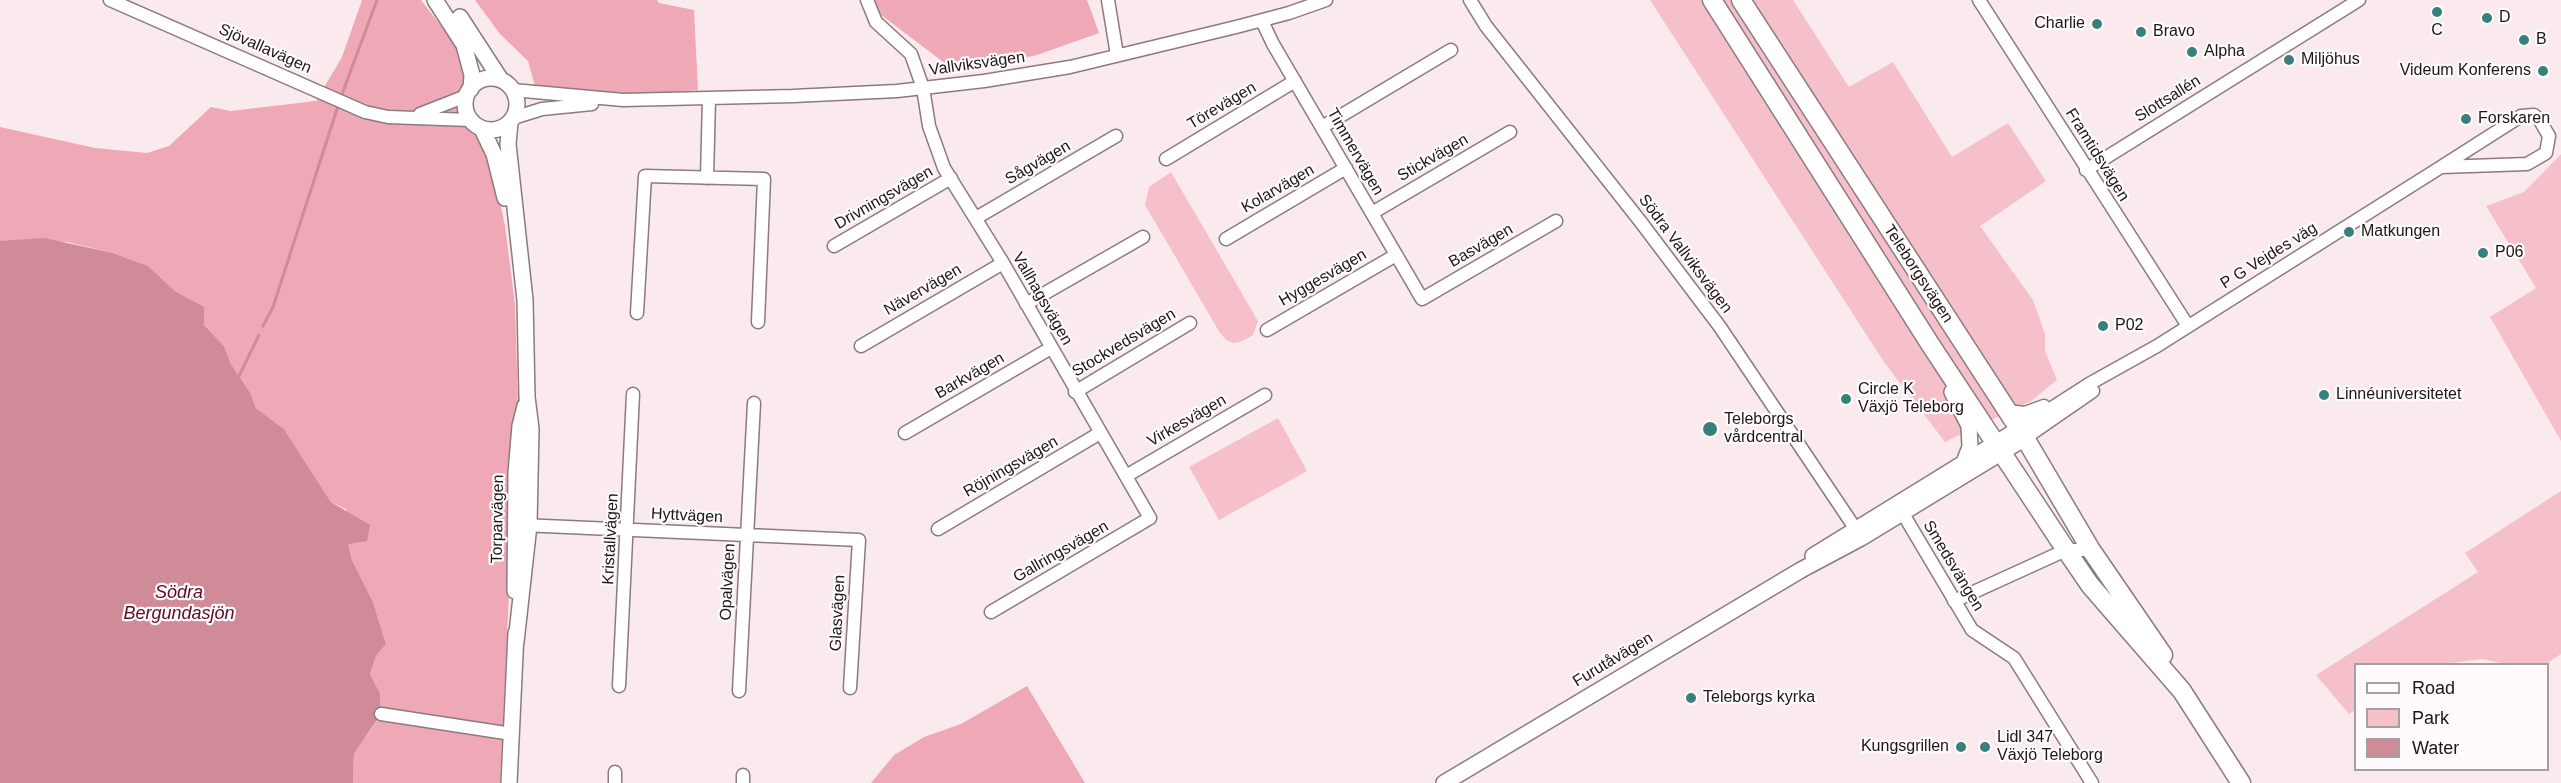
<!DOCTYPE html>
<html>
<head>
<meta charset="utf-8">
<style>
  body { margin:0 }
  #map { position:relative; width:2561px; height:783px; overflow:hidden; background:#fbeaed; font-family:Arial,sans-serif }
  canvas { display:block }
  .legend { position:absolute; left:2354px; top:663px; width:195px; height:108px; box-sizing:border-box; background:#fffbfc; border:2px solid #a49fa0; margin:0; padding:8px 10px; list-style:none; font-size:18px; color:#1c1617 }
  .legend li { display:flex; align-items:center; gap:12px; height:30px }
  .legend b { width:30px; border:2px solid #a49fa0 }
</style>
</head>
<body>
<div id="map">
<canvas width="2561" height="783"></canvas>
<ul class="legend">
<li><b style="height:8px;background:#fff"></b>Road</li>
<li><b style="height:16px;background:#f6c0ca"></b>Park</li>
<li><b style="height:16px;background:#d08b98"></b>Water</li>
</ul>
</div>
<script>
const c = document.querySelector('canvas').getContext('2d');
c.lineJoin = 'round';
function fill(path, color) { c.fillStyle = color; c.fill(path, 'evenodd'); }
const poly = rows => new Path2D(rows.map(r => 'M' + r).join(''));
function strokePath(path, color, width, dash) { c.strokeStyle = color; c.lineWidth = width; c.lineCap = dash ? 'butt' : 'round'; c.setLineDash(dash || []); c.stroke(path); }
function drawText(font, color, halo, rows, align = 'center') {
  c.font = font + ' Arial,sans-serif'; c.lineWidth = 4.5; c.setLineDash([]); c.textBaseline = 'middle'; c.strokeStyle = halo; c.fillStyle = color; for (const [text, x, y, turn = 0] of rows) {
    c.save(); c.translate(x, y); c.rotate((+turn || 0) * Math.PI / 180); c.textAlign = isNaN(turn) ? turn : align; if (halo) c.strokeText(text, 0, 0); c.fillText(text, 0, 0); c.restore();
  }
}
fill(poly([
  [1650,0,1793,0,1849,87,1893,62,1952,157,2008,123,2046,181,1980,226,2033,300,2045,334,2045,351,2057,380,2031,401,1945,442,1884,362],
  [2561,154,2561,441,2490,317,2536,288,2486,206,2524,192],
  [1171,172,1258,321,1253,335,1243,341,1234,343,1226,340,1220,333,1145,205,1149,187],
  [1278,418,1307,471,1219,520,1189,467],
  [2561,491,2561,654,2546,664,2504,664,2483,659,2444,664,2356,664,2355,710,2349,714,2316,675,2478,572,2465,553]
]), '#f6c0ca');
fill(poly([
  [362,0,421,0,451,39,462,60,466,78,460,110,466,124,480,135,490,153,505,226,515,304,518,406,500,783,353,783,354,754,381,715,380,693,370,674,376,656,386,644,373,602,352,560,348,544,346,509,331,502,284,429,256,408,251,394,231,364,224,346,204,325,203,307,175,291,148,266,113,253,67,242,0,241,0,127,95,148,147,153,169,146,211,107,230,111,316,101,342,57],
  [475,0,657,0,659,3,694,10,698,90,659,93,579,93,536,89,528,61,500,34],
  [874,0,1087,0,1099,33,1037,55,955,71,880,14],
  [1027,686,1085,783,871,783,894,755,924,737,961,724]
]), '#efa8b5');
fill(poly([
  [44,238,113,253,148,266,175,291,204,307,204,325,224,346,231,364,251,394,256,408,284,429,331,502,370,525,367,541,348,544,352,560,373,602,386,644,376,656,370,674,380,693,381,714,354,754,353,783,0,783,0,241]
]), '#d08b98');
strokePath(poly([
  [341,97,377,0],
  [263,326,273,307,339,103],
  [239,376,259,335]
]), '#d08b98', 3);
const minor = poly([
  [110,0,365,112,388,117,470,120],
  [867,0,876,22,911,54,923,88,929,126,944,168,1003,263,1150,518,991,612],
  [1108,0,1117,55],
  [1470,0,1486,26,1640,221,1720,327,1861,537],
  [1979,0,2188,326],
  [1262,21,1273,44,1422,299,1556,221],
  [513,90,623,100,793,96,897,91,984,81,1070,67,1236,27,1289,13,1326,0],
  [420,114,466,96],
  [513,118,542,109,592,104],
  [1322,127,1451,50],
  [1166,159,1295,81],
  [2086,170,2359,0],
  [707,178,709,98],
  [1372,213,1510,132],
  [976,218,1116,136],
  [1226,239,1346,168],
  [834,246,951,178],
  [1026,304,1143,237],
  [637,313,645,176,764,179,758,322],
  [1267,330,1396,255],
  [861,346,1003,263],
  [1075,392,1190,323],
  [2007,411,2025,413,2044,406],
  [2019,429,2089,384,2157,346,2441,167,2527,164,2546,153,2549,136,2539,119,2534,115,2521,116,2441,167],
  [905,433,1051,348],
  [2025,438,2093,391],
  [1126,476,1265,395],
  [1899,507,1972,630,2014,658,2092,783],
  [522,525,859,540,850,688],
  [938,529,1100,433],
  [1954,601,2066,550,2091,550],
  [619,686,633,394],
  [739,691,754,403],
  [381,714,512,734],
  [615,783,615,772],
  [743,783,743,775]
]);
const tertiary = poly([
  [435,0,464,45,472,75,471,89],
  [460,17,501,80],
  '465 104a26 26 0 1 1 52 0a26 26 0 1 1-52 0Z',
  [510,122,508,144,525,300,527,397,531,429,529,525,516,642],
  [482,129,494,154,505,198],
  [1952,392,1969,426,1970,447,1964,462],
  [1813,556,2019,429],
  [515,591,516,473,520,426,525,406],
  [509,783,516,633],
  [1444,783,1801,570,1861,538,2025,438]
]);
const secondary = poly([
  [1712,0,1930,344,2062,544,2090,585,2182,691,2241,783],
  [1741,0,2025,438,2091,550,2163,655]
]);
strokePath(minor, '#8a7b7e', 15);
strokePath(tertiary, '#8a7b7e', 18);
strokePath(secondary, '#8a7b7e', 21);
strokePath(minor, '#fff', 12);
strokePath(tertiary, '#fff', 15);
strokePath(secondary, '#fff', 18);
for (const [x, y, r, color] of [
  [2437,12,6,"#38807c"],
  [2487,18,6,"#38807c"],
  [2097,24,6,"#38807c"],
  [2141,32,6,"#38807c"],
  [2524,40,6,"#38807c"],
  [2192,52,6,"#38807c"],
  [2289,60,6,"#38807c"],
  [2543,71,6,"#38807c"],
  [2466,119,6,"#38807c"],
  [2349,232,6,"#38807c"],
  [2483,253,6,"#38807c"],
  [2103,326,6,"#38807c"],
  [2324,395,6,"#38807c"],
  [1846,399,6,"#38807c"],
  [1710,429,8,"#38807c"],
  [1691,698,6,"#38807c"],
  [1961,747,6,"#38807c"],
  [1985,747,6,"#38807c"]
]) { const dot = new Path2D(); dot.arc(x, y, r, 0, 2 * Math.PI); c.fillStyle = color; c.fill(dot); strokePath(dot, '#fffbfc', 2); }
drawText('16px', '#1c1617', '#fffbfc', [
  ["D",2499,18],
  ["Charlie",2085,24,"right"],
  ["C",2437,31,"center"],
  ["Bravo",2153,32],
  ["B",2536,40],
  ["Alpha",2204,52],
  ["Miljöhus",2301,60],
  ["Videum Konferens",2531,71,"right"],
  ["Forskaren",2478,119],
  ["Matkungen",2361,232],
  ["P06",2495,253],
  ["P02",2115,326],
  ["Circle K",1858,390],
  ["Växjö Teleborg",1858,408],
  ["Linnéuniversitetet",2336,395],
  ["Teleborgs",1724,420],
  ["vårdcentral",1724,438],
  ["Teleborgs kyrka",1703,698],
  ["Lidl 347",1997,738],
  ["Växjö Teleborg",1997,756],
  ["Kungsgrillen",1949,747,"right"]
], 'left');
drawText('16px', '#1c1617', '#fffbfc', [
  ["Sjövallavägen",265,49,24],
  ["Vallviksvägen",977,64,-8],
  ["Slottsallén",2168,99,-32],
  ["Törevägen",1222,106,-31],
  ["Timmervägen",1355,152,60],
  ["Framtidsvägen",2097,155,58],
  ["Stickvägen",1433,158,-30],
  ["Sågvägen",1038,163,-30],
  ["Kolarvägen",1278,189,-30],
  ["Drivningsvägen",884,198,-30],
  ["Basvägen",1481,246,-30],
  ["Södra Vallviksvägen",1685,254,53],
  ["P G Vejdes väg",2269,256,-32],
  ["Teleborgsvägen",1918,274,57],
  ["Hyggesvägen",1323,278,-30],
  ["Nävervägen",923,290,-30],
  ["Vallhagsvägen",1042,299,60],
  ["Stockvedsvägen",1124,343,-31],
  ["Barkvägen",970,376,-30],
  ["Virkesvägen",1187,421,-30],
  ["Röjningsvägen",1011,467,-30],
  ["Hyttvägen",687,516,3],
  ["Torparvägen",498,519,-89],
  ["Kristallvägen",611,539,-87],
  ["Gallringsvägen",1061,552,-30],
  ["Smedsvängen",1953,566,59],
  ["Opalvägen",728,582,-87],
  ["Glasvägen",838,613,-87],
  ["Furutåvägen",1613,660,-31]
]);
drawText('italic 18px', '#5d0927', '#fffbfc', [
  ["Södra",179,593],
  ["Bergundasjön",179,614]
]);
</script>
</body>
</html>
